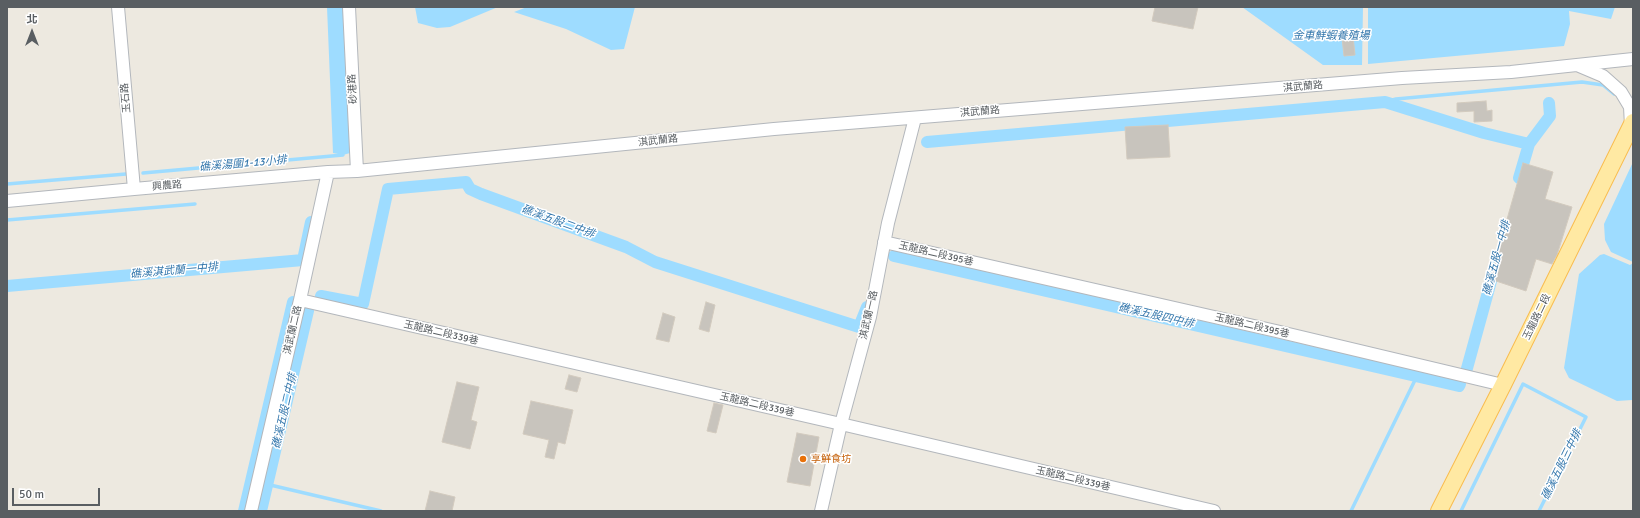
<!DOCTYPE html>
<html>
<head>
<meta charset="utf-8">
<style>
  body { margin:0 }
  #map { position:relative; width:1640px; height:518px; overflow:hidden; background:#ede9e0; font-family:Signika,"Noto Sans TC",sans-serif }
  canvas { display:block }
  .frame { position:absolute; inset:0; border:8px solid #595e62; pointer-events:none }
  .north { position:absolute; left:12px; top:12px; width:40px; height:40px; -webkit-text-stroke:3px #fff; paint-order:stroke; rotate:0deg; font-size:11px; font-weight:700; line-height:16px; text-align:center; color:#595e62 }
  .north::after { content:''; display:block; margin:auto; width:14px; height:18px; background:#595e62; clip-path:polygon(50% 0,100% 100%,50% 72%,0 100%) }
  .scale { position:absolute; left:12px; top:488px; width:88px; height:18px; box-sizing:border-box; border:2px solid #595e62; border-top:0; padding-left:5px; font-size:12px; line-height:14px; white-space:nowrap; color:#595e62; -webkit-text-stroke:3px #fff; paint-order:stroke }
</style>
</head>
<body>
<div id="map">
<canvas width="1640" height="518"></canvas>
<div class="frame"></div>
<div class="north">北</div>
<div class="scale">50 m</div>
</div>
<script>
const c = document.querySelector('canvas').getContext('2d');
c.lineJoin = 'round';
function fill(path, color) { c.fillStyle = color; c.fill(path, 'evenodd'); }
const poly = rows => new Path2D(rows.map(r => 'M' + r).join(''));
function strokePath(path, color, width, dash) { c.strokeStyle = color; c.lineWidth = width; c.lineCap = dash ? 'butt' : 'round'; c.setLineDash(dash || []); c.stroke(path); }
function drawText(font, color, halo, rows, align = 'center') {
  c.font = font + ' Signika,"Noto Sans TC",sans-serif'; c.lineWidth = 3; c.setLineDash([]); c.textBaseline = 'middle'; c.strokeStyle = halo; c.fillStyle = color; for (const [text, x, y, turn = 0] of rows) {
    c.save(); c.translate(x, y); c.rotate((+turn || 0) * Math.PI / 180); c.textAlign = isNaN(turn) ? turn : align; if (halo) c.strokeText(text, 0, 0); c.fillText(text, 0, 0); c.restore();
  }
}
fill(poly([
  [327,7,344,7,350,153,343,155,333,153],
  [415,7,498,7,450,27,437,28,418,23],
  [527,7,635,7,624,49,611,50,566,29,514,12],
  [1242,7,1363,7,1362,65,1323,65],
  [1368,7,1615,7,1611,19,1569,11,1570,24,1564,46,1368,64],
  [1633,162,1633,262,1611,252,1605,240,1604,224],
  [1604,254,1630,265,1633,263,1632,400,1617,401,1569,378,1564,368,1579,274,1600,255]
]), '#9edcff');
strokePath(poly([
  [1385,102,1396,99,1582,82,1603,85,1614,94],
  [143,173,343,155],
  [7,184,126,174],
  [7,220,195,204],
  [251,481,252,481],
  [266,484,381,511],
  [1351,511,1417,376],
  [1461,511,1523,384,1586,417,1539,511]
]), '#9edcff', 3.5);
strokePath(poly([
  [927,142,1385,102,1484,133,1529,144],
  [1519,178,1529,144,1550,116,1549,103],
  [894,256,1459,386,1460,384],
  [7,286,303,260,311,222],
  [321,296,363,304,388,189,466,182,470,189,481,194,626,247,655,262,859,327,867,307],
  [1466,372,1496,263],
  [244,511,293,302],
  [261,511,308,311]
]), '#9edcff', 12);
const building = poly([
  [1155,7,1198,7,1193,29,1152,21,1155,7],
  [1353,36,1355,55,1344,56,1342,38,1353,36],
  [1486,101,1487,111,1492,110,1492,121,1474,122,1474,111,1457,112,1457,103,1486,101],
  [1168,125,1170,157,1127,159,1125,127,1168,125],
  [1523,163,1553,172,1545,199,1572,207,1557,255,1552,264,1536,259,1526,291,1490,279,1523,163],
  [706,302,715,305,709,332,699,329,706,302],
  [663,313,675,317,669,342,656,339,663,313],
  [569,375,581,378,577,392,565,389,569,375],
  [457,382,479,387,471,420,477,422,470,449,442,442,457,382],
  [531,401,573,410,565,444,558,442,554,459,545,457,549,440,523,434,531,401],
  [714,403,723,405,716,433,707,431,714,403],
  [797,433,819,437,810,486,787,482,797,433],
  [430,491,455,497,452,511,425,511,430,491]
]);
fill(building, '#c8c4bd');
strokePath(building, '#d2cabe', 1);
const minor = poly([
  [118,7,134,189],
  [349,7,357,171],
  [1577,65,1603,76,1621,92,1630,107,1631,126],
  [7,201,134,189,328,172,357,171,774,129,1402,78,1511,72,1633,59],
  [884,242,1276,331,1503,385],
  [300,300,841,424,1214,511],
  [251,511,300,300,328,172],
  [821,511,841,424,870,317,888,223,915,118]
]);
const major = poly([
  [1439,511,1503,385,1633,122]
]);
strokePath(minor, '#b3b7bc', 14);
strokePath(major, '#f9bc4e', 18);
strokePath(minor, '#fff', 12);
strokePath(major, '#ffe9a3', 16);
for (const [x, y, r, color] of [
  [803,459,4,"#e8710a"]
]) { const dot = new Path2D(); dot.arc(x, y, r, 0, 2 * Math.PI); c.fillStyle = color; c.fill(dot); strokePath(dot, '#fff', 1.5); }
drawText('10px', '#595e62', '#fff', [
  ["淇武蘭路",1303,87,-5],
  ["砂港路",353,89,-93],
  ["玉石路",126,98,-95],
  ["淇武蘭路",980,112,-5],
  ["淇武蘭路",658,141,-6],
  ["興農路",167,186,-5],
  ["玉龍路二段395巷",936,254,13],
  ["淇武蘭一路",869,315,-77],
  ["玉龍路二段",1537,317,-64],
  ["玉龍路二段395巷",1252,326,13],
  ["淇武蘭二路",293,330,-77],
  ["玉龍路二段339巷",441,333,13],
  ["玉龍路二段339巷",757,405,13],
  ["玉龍路二段339巷",1073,479,13]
]);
drawText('10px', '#c56008', '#fff', [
  ["享鮮食坊",811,459]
], 'left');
drawText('italic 11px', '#3578ad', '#fff', [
  ["金車鮮蝦養殖場",1331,36],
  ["礁溪湯圍1-13小排",243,164,-5],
  ["礁溪五股二中排",558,222,20],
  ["礁溪五股一中排",1497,258,-75],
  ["礁溪淇武蘭一中排",174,271,-5],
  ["礁溪五股四中排",1156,316,13],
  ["礁溪五股二中排",285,411,-77],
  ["礁溪五股三中排",1562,465,-64]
]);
</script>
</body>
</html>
